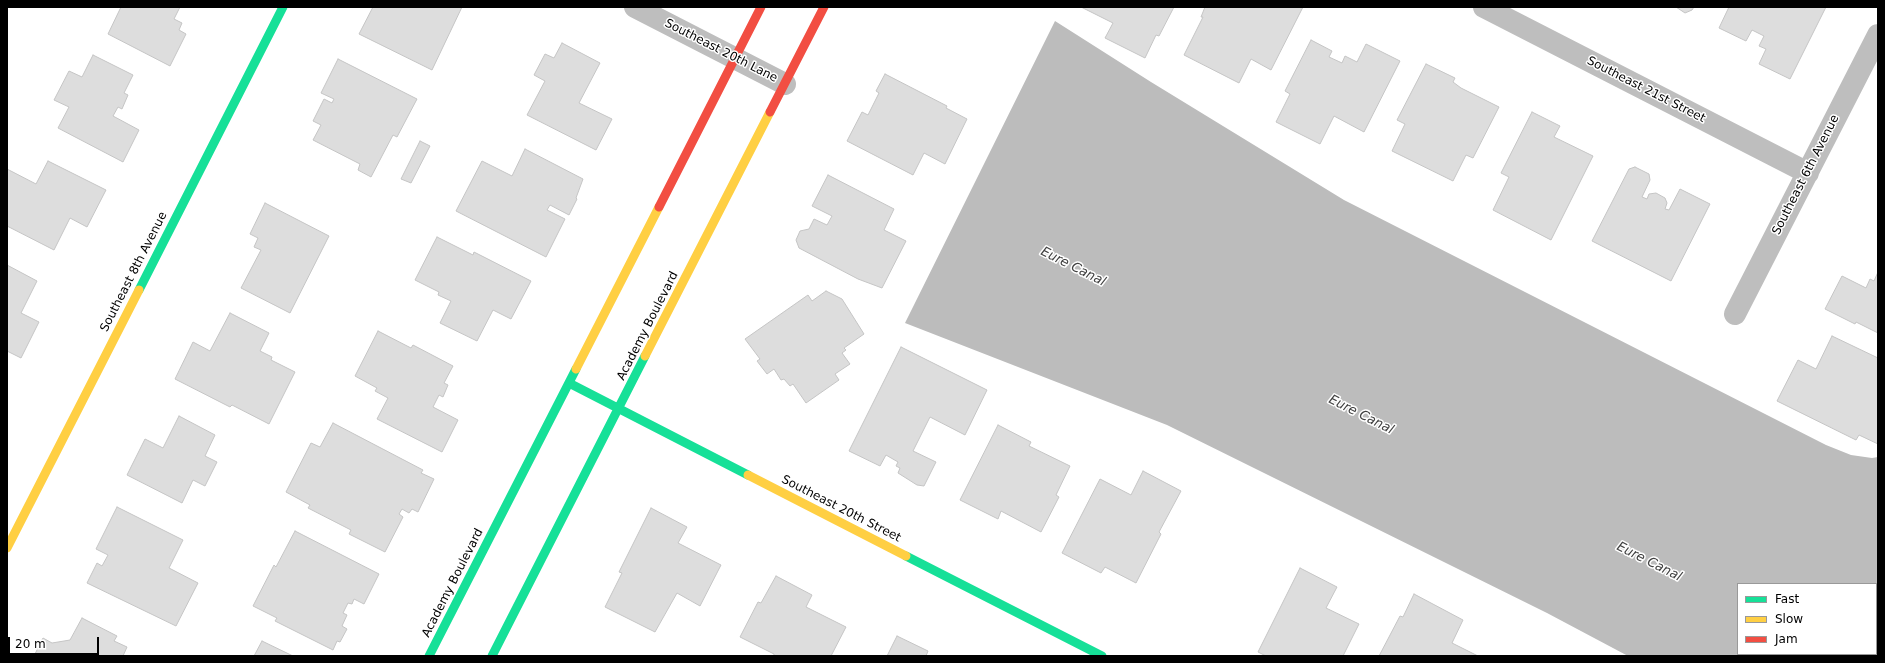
<!DOCTYPE html>
<html>
<head>
<meta charset="utf-8">
<style>
  body { margin:0 }
  #map { position:relative; width:1885px; height:663px; overflow:hidden; background:#fff; font-family:"DejaVu Sans",sans-serif }
  canvas { display:block }
  .frame { position:absolute; inset:0; border:8px solid #000; pointer-events:none }
  .legend { position:absolute; left:1737px; top:583px; width:140px; height:72px; box-sizing:border-box; background:#fff; border:1px solid #999; margin:0; padding:5px 7px; list-style:none; font-size:12px; color:#000 }
  .legend li { display:flex; align-items:center; gap:8px; height:20px }
  .legend b { width:20px; border:1px solid #999 }
  .scale { position:absolute; left:8px; top:637px; width:91px; height:18px; box-sizing:border-box; border:2px solid #000; border-top:0; padding-left:5px; font-size:12px; line-height:14px; white-space:nowrap; color:#000; -webkit-text-stroke:3px #fff; paint-order:stroke }
</style>
</head>
<body>
<div id="map">
<canvas width="1885" height="663"></canvas>
<div class="frame"></div>
<ul class="legend">
<li><b style="height:5px;background:#16e098"></b>Fast</li>
<li><b style="height:5px;background:#ffcf43"></b>Slow</li>
<li><b style="height:5px;background:#f24e42"></b>Jam</li>
</ul>
<div class="scale">20 m</div>
</div>
<script>
const c = document.querySelector('canvas').getContext('2d');
c.lineJoin = 'round';
function fill(path, color) { c.fillStyle = color; c.fill(path, 'evenodd'); }
const poly = rows => new Path2D(rows.map(r => 'M' + r).join(''));
function strokePath(path, color, width, dash) { c.strokeStyle = color; c.lineWidth = width; c.lineCap = dash ? 'butt' : 'round'; c.setLineDash(dash || []); c.stroke(path); }
function drawText(font, color, halo, rows, align = 'center') {
  c.font = font + ' "DejaVu Sans",sans-serif'; c.lineWidth = 3; c.setLineDash([]); c.textBaseline = 'middle'; c.strokeStyle = halo; c.fillStyle = color; for (const [text, x, y, turn = 0] of rows) {
    c.save(); c.translate(x, y); c.rotate((+turn || 0) * Math.PI / 180); c.textAlign = isNaN(turn) ? turn : align; if (halo) c.strokeText(text, 0, 0); c.fillText(text, 0, 0); c.restore();
  }
}
fill(poly([
  [1055,21,1151,82,1344,200,1826,445,1851,455,1872,458,1878,457,1878,656,1628,656,1547,613,1167,425,905,323],
  [1738,584,1876,584,1876,654,1738,654]
]), '#bcbcbc');
const building = poly([
  [121,7,180,7,174,19,182,23,179,30,186,34,170,66,108,34,121,7],
  [373,7,462,7,432,70,359,34,373,7],
  [1081,7,1174,7,1159,36,1156,35,1145,58,1105,38,1113,23,1081,7],
  [1205,7,1303,7,1271,70,1251,59,1239,83,1184,55,1203,17,1201,17,1205,7],
  [1676,7,1694,7,1692,10,1685,13,1676,7],
  [1729,7,1826,7,1790,79,1759,64,1766,49,1759,46,1764,36,1752,30,1746,41,1719,28,1729,7],
  [1311,40,1332,51,1329,57,1342,63,1345,56,1357,62,1366,44,1400,61,1364,132,1334,116,1320,144,1276,122,1290,94,1285,91,1311,40],
  [562,43,600,63,579,103,612,119,596,150,527,115,545,81,534,75,545,54,554,58,562,43],
  [93,55,133,75,124,93,128,95,122,109,118,107,113,116,139,130,123,162,58,128,69,107,54,100,69,71,82,77,93,55],
  [338,59,417,99,397,137,393,135,371,177,358,170,360,164,313,140,321,125,313,121,324,99,332,103,334,99,321,93,338,59],
  [1426,64,1455,78,1453,82,1461,88,1499,107,1473,158,1466,155,1453,181,1392,151,1405,124,1397,120,1426,64],
  [885,74,947,106,946,108,967,119,945,164,924,153,913,175,847,141,862,112,868,115,879,93,876,91,885,74],
  [1532,112,1560,126,1554,137,1593,156,1551,240,1493,210,1509,177,1501,173,1532,112],
  [420,141,430,146,411,183,401,179,420,141],
  [525,149,583,179,576,198,577,199,569,215,550,205,547,210,565,219,546,257,456,211,482,161,512,176,525,149],
  [48,161,106,190,87,227,70,218,54,250,7,226,7,169,36,184,48,161],
  [1635,167,1649,174,1650,180,1642,197,1647,199,1649,194,1656,193,1665,198,1667,203,1665,209,1669,210,1680,189,1710,204,1671,281,1592,241,1629,169,1635,167],
  [828,175,894,209,884,230,906,241,882,288,858,279,799,248,796,240,800,231,809,229,814,219,827,225,832,216,812,206,828,175],
  [265,203,329,236,290,313,241,288,261,250,254,247,258,238,250,234,265,203],
  [437,237,473,255,474,252,531,281,511,319,493,310,477,341,440,323,451,301,438,295,439,292,415,280,437,237],
  [7,265,37,281,21,313,39,322,21,358,7,351,7,265],
  [1878,272,1878,333,1856,322,1855,324,1825,309,1842,276,1866,288,1870,279,1874,281,1878,272],
  [826,291,842,299,864,334,844,348,846,350,842,353,850,364,835,374,839,380,806,403,793,384,790,386,784,379,781,380,774,369,767,374,757,361,760,359,745,339,808,295,812,301,826,291],
  [230,313,269,333,260,351,272,357,271,360,295,372,269,424,232,405,230,407,175,379,193,342,210,351,230,313],
  [378,331,411,348,413,345,453,366,444,383,448,385,443,397,439,395,433,407,458,420,442,452,377,419,388,398,375,391,377,388,355,376,378,331],
  [1832,336,1878,358,1878,444,1859,435,1856,440,1777,401,1798,360,1816,369,1832,336],
  [901,347,987,390,965,435,930,417,913,451,936,462,924,486,917,485,898,473,900,468,896,466,898,462,886,455,880,466,849,451,901,347],
  [179,416,215,435,205,456,217,462,205,486,193,480,182,503,127,475,145,439,163,448,179,416],
  [333,423,423,470,421,473,434,479,418,512,412,509,409,513,402,509,399,514,403,517,385,552,349,534,351,530,308,508,310,505,286,492,311,443,320,447,333,423],
  [998,425,1031,442,1029,446,1070,466,1056,495,1059,497,1041,532,1001,511,998,519,960,500,998,425],
  [1143,471,1181,491,1159,532,1161,534,1136,583,1105,567,1101,573,1062,553,1100,479,1131,495,1143,471],
  [117,507,183,540,169,568,198,583,176,626,87,583,97,563,102,566,108,555,96,549,117,507],
  [651,508,687,527,678,543,721,565,700,606,677,593,655,632,605,607,622,573,619,572,651,508],
  [295,531,379,574,364,604,354,599,352,604,348,603,343,613,347,615,342,626,347,629,340,642,337,641,333,650,275,621,277,618,253,606,274,565,276,567,295,531],
  [1300,568,1337,587,1326,608,1359,624,1343,656,1266,656,1258,652,1300,568],
  [776,576,812,595,806,607,846,627,831,656,774,656,774,654,740,637,758,602,761,603,776,576],
  [1414,594,1463,620,1452,643,1478,656,1379,656,1400,616,1403,617,1414,594],
  [82,618,117,636,114,641,127,647,123,656,34,656,43,638,52,643,70,640,82,618],
  [897,636,928,651,926,656,887,656,897,636],
  [262,641,293,656,254,656,262,641]
]);
fill(building, '#ddd');
strokePath(building, '#c5c5c5', 1);
strokePath(poly([
  [635,7,785,84],
  [1484,7,1808,173],
  [1735,314,1878,35]
]), '#bebebe', 22);
strokePath(poly([
  [139,290,283,7],
  [569,383,748,475],
  [906,556,1102,656],
  [429,656,576,369],
  [492,656,645,356]
]), '#16e098', 9);
strokePath(poly([
  [645,356,770,112],
  [576,369,659,207],
  [748,475,906,556],
  [7,548,139,290]
]), '#ffcf43', 9);
strokePath(poly([
  [770,112,824,7],
  [659,207,761,7]
]), '#f24e42', 9);
drawText('12px', '#000', '#fff', [
  ["Southeast 20th Lane",721,51,27],
  ["Southeast 21st Street",1646,90,27],
  ["Southeast 6th Avenue",1806,175,-63],
  ["Southeast 8th Avenue",134,272,-63],
  ["Academy Boulevard",648,326,-63],
  ["Southeast 20th Street",841,509,27],
  ["Academy Boulevard",453,583,-63]
]);
drawText('italic 13px', '#414141', '#fff', [
  ["Eure Canal",1073,267,27],
  ["Eure Canal",1361,415,27],
  ["Eure Canal",1649,562,27]
]);
</script>
</body>
</html>
